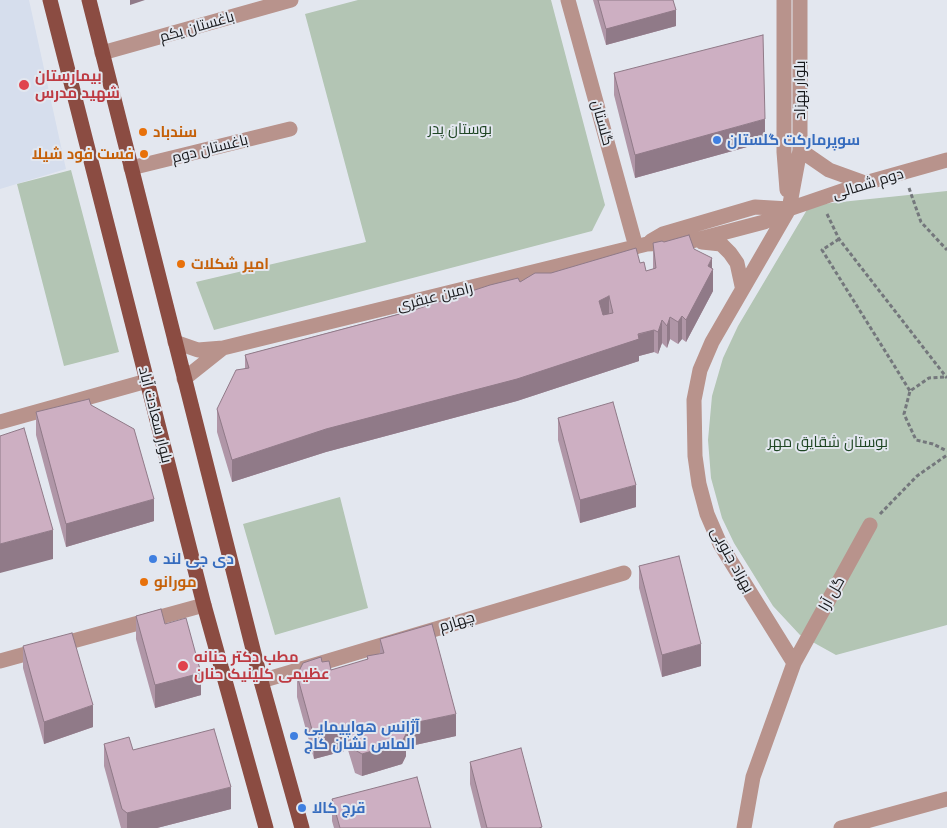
<!DOCTYPE html>
<html>
<head>
<meta charset="utf-8">
<style>
  body { margin:0 }
  canvas { display:block; background:#e3e7ef }
</style>
</head>
<body>
<canvas width="947" height="828"></canvas>
<script>
const c = document.querySelector('canvas').getContext('2d');
c.lineJoin = 'round';
function fill(path, color) { c.fillStyle = color; c.fill(path, 'evenodd'); }
const poly = rows => new Path2D(rows.map(r => 'M' + r).join(''));
function strokePath(path, color, width, dash) { c.strokeStyle = color; c.lineWidth = width; c.lineCap = dash ? 'butt' : 'round'; c.setLineDash(dash || []); c.stroke(path); }
function drawText(font, color, halo, rows, align = 'center') {
  c.font = font + ' Quicksand,Cairo,sans-serif'; c.lineWidth = 4; c.setLineDash([]); c.textBaseline = 'middle'; c.strokeStyle = halo; c.fillStyle = color; for (const [text, x, y, turn = 0] of rows) {
    c.save(); c.translate(x, y); c.rotate((+turn || 0) * Math.PI / 180); c.textAlign = isNaN(turn) ? turn : align; if (halo) c.strokeText(text, 0, 0); c.fillText(text, 0, 0); c.restore();
  }
}
fill(poly([
  [0,0,29,0,66,169,0,189]
]), '#d6deed');
fill(poly([
  [358,0,551,0,605,205,592,231,214,330,196,282,366,242,305,14],
  [71,170,119,352,64,366,17,184],
  [947,191,947,625,836,655,800,635,773,606,734,543,722,518,711,478,708,440,712,396,723,358,738,326,808,208,812,205],
  [340,497,368,608,275,635,243,524]
]), '#b3c5b4');
strokePath(poly([
  [909,188,921,222,947,250],
  [827,214,839,239,947,378],
  [839,239,822,250,910,391],
  [944,377,929,378,910,391,904,414,916,440,933,444,947,451],
  [880,514,917,476,947,455]
]), '#74777c', 3, [4, 2.5]);
strokePath(poly([
  [568,0,636,247],
  [784,0,784,152,787,190],
  [102,53,291,0],
  [800,150,829,170,865,183],
  [131,168,290,129],
  [651,241,663,234,755,207,789,209],
  [702,242,721,244,730,253,737,263,742,286],
  [175,342,198,350,223,348,647,244,688,242,764,222,789,209,865,183,947,160],
  [184,379,223,348],
  [0,422,147,381],
  [0,661,204,605],
  [794,663,870,525],
  [261,681,624,573],
  [744,828,753,777,794,663,720,544,707,514,699,484,695,456,694,400,700,370,712,342,789,209,800,150,800,0],
  [841,828,947,799]
]), '#b8938c', 15);
strokePath(poly([
  [50,0,204,605,266,828],
  [89,0,261,681,302,828]
]), '#8b4c42', 15);
fill(poly([
  [593,0,673,0,676,26,606,45],
  [614,73,765,142,635,178,614,95],
  [664,242,694,249,712,268,713,291,686,342,682,339,678,344,670,339,667,348,662,343,658,354,654,352,639,356,639,361,517,401,326,452,232,482,217,432,217,409,245,368,245,355,551,273,640,263,646,271,653,269,653,243],
  [91,405,154,521,66,547,36,435,36,412],
  [558,418,636,507,580,523,558,440],
  [639,566,701,666,662,677,639,588],
  [136,616,165,624,201,695,155,708,136,639],
  [380,639,456,736,406,747,406,756,402,764,362,776,355,773,348,750,314,759,297,697,297,675,322,662,331,670,367,660,367,656,380,654],
  [23,646,93,727,44,744,23,668],
  [104,744,133,750,231,809,157,828,121,828,104,766],
  [470,762,542,828,481,828,470,784],
  [332,799,431,828,334,828,332,821]
]), '#b096a7');
fill(poly([
  [130,0,145,0,130,5],
  [676,10,676,26,606,45,606,29],
  [765,119,765,142,635,178,635,155],
  [712,258,712,271,713,269,713,291,686,342,686,320,708,266],
  [609,296,609,319,599,323,599,301],
  [682,316,682,339,678,344,678,322],
  [670,317,670,339,667,348,667,326],
  [662,320,662,343,658,354,658,332],
  [654,330,654,352,639,356,639,361,517,401,326,452,232,482,232,460,326,429],
  [636,485,636,507,580,523,580,500],
  [154,499,154,521,66,547,66,524],
  [53,530,53,559,0,573,0,544],
  [701,644,701,666,662,677,662,655],
  [201,673,201,695,155,708,155,685],
  [93,705,93,727,44,744,44,722],
  [456,714,456,736,406,747,406,756,402,764,362,776,362,754,404,725],
  [348,728,348,750,314,759,314,737],
  [231,787,231,809,157,828,127,828,127,813]
]), '#907a88');
const building = poly([
  [598,0,673,0,676,10,606,29,598,0],
  [763,35,765,119,635,155,614,73,763,35],
  [689,235,694,249,712,258,708,266,713,269,686,320,682,316,678,322,670,317,667,326,662,320,658,332,654,330,638,334,639,339,517,379,326,429,232,460,217,409,236,370,249,368,245,355,411,311,490,285,518,278,520,282,535,273,551,273,636,248,640,263,644,262,646,271,656,268,653,243,662,241,664,242,689,235],
  [609,296,613,313,603,315,599,301,609,296],
  [89,399,91,405,134,429,154,499,66,524,36,412,89,399],
  [613,402,636,485,580,500,558,418,613,402],
  [24,428,53,530,0,544,0,436,24,428],
  [679,556,701,644,662,655,639,566,679,556],
  [161,609,165,624,186,618,201,673,155,685,136,616,161,609],
  [432,624,456,714,404,725,406,734,402,742,362,754,355,750,348,728,314,737,297,675,303,663,321,657,322,662,329,661,331,670,368,659,367,656,384,653,380,639,432,624],
  [72,633,93,705,44,722,23,646,72,633],
  [214,729,231,787,127,813,122,809,104,744,129,737,133,750,214,729],
  [521,748,542,827,539,828,487,828,470,762,521,748],
  [417,777,431,828,340,828,332,799,417,777]
]);
fill(building, '#cdafc2');
strokePath(building, '#907a88', 1);
for (const [x, y, r, color] of [
  [24,85,6,"#e0444e"],
  [143,132,5,"#e8710a"],
  [717,140,5,"#3f7fe0"],
  [144,154,5,"#e8710a"],
  [181,264,5,"#e8710a"],
  [153,559,5,"#3f7fe0"],
  [144,582,5,"#e8710a"],
  [183,666,6,"#e0444e"],
  [294,736,5,"#3f7fe0"],
  [302,808,5,"#3f7fe0"]
]) { const dot = new Path2D(); dot.arc(x, y, r, 0, 2 * Math.PI); c.fillStyle = color; c.fill(dot); strokePath(dot, '#e3e7ef', 2); }
drawText('15px', '#17181b', '#e3e7ef', [
  ["باغستان یکم",197,27,-16],
  ["بلوار بهزاد",800,90,-90],
  ["گلستان",602,123,75],
  ["باغستان دوم",210,149,-14],
  ["دوم شمالی",868,184,-17],
  ["رامین عبقری",435,297,-14],
  ["بلوار سعادت آباد",155,415,76],
  ["بهزاد جنوبی",732,560,61],
  ["گل آرا",832,594,-61],
  ["چهارم",457,622,-17]
]);
drawText('bold 15px', '#be3a42', '#e3e7ef', [
  ["بیمارستان",35,76],
  ["شهید مدرس",35,93],
  ["مطب دکتر حنانه",194,657],
  ["عظیمی کلینیک حنان",194,674]
], 'left');
drawText('15px', '#1e4523', '#e3e7ef', [
  ["بوستان پدر",460,129],
  ["بوستان شقایق مهر",828,442]
]);
drawText('bold 15px', '#c56008', '#e3e7ef', [
  ["سندباد",153,132],
  ["فست فود شیلا",134,154,"right"],
  ["امیر شکلات",191,264],
  ["مورانو",154,582]
], 'left');
drawText('bold 15px', '#366cbe', '#e3e7ef', [
  ["سوپرمارکت گلستان",727,140],
  ["دی جی لند",163,559],
  ["آژانس هواپیمایی",304,727],
  ["الماس نشان کاج",304,744],
  ["قرج کالا",312,808]
], 'left');
</script>
</body>
</html>
